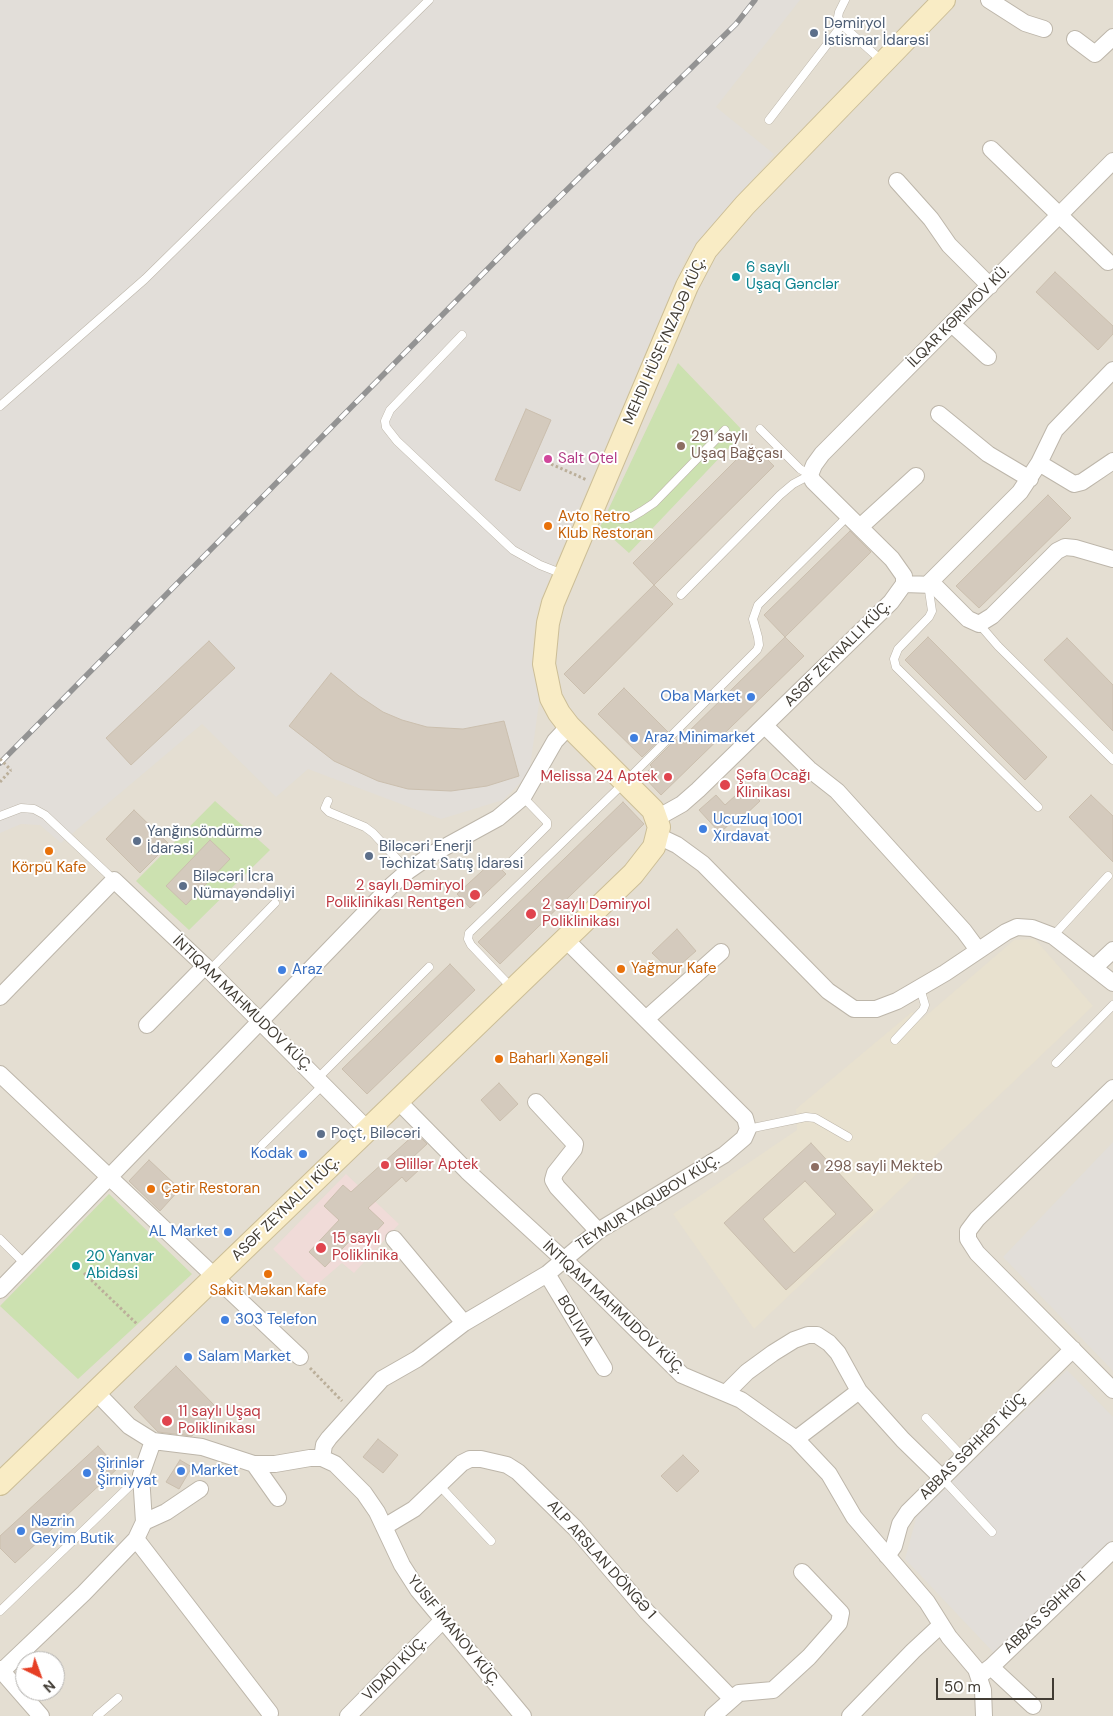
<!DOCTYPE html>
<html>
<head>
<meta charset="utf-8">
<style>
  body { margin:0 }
  #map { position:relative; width:1113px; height:1716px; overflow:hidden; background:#f0ece4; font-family:"DM Sans",sans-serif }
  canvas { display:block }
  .north { position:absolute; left:15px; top:1651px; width:50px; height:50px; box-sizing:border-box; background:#fff; border:1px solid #b3b1ae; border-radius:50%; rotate:138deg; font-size:14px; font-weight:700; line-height:20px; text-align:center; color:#413c34 }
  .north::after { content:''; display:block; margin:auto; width:18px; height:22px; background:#e63f25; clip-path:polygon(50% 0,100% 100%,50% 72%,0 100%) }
  .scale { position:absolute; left:936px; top:1678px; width:118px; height:22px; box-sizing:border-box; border:2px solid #413c34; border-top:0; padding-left:6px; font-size:15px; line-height:18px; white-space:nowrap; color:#413c34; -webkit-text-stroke:4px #fff; paint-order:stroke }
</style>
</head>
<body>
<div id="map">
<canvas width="1113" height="1716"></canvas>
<div class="north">N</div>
<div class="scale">50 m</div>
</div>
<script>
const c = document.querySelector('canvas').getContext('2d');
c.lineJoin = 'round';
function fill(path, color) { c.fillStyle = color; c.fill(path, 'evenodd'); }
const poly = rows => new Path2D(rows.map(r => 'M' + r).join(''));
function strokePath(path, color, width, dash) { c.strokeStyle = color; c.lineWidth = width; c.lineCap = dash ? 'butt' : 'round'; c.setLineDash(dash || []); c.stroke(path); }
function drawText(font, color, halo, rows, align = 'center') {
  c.font = font + ' "DM Sans",sans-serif'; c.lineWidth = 4; c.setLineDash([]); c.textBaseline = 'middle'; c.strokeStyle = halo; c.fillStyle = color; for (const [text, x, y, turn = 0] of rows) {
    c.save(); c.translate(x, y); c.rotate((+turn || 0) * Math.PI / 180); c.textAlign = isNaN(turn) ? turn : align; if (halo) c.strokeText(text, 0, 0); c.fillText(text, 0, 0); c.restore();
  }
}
fill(poly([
  [0,0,1113,0,1113,1716,0,1716],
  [25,1661,55,1661,55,1691,25,1691]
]), '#e4ded2');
fill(poly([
  [0,0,800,0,716,107,774,154,686,257,560,553,539,604,533,636,534,665,540,696,529,774,503,800,441,819,308,769,276,797,202,724,61,843,40,825,21,824,0,833],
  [1113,1142,1113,1371,1003,1257],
  [1067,1370,1113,1417,1113,1539,994,1653,905,1559,917,1515]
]), '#e2ded9');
fill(poly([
  [1035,939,1093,1006,754,1329,673,1214,797,1130,796,1109,912,1012,921,1020,1014,940]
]), '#e8e1cf');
fill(poly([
  [346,1174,399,1224,354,1273,342,1263,313,1288,273,1249]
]), '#f0dbd8');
fill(poly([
  [678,363,744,432,629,553,600,527],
  [215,801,270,850,189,930,136,881],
  [109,1194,192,1274,78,1379,0,1306]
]), '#cce1b0');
const building = poly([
  [1055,272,1113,326,1113,334,1098,350,1036,292,1055,272],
  [526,409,551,420,520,491,495,480,526,409],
  [752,444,774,466,654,585,633,563,752,444],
  [1048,495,1071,518,979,608,956,586,1048,495],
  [850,531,871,552,785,637,764,615,850,531],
  [654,585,673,604,584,694,564,674,654,585],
  [785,637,804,656,661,795,643,776,652,767,650,765,676,739,678,742,785,637],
  [928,637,1047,757,1025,780,905,660,928,637],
  [1067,638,1113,685,1113,731,1044,660,1067,638],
  [209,641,235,668,131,765,106,738,209,641],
  [331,673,359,696,383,712,402,720,427,727,463,729,504,721,519,776,487,786,451,791,408,789,378,781,334,761,289,726,331,673],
  [624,688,668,732,642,757,598,714,624,688],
  [746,786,760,801,743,817,740,814,720,833,699,810,716,795,725,805,746,786],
  [1091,795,1113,816,1113,862,1069,817,1091,795],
  [623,802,644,824,500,964,478,942,623,802],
  [134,810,169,844,140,873,106,839,134,810],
  [210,840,230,859,186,905,166,886,210,840],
  [493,861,506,874,470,908,457,894,493,861],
  [677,929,696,951,672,972,652,953,677,929],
  [450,964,475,990,367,1094,342,1069,450,964],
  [499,1083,518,1104,500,1121,481,1100,499,1083],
  [416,1133,427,1144,412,1158,421,1168,406,1182,402,1177,368,1208,384,1223,368,1240,359,1231,325,1267,309,1252,339,1220,324,1206,343,1185,351,1192,416,1133],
  [811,1143,873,1210,786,1290,724,1223,811,1143],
  [805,1181,836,1214,794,1253,763,1219,805,1181],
  [149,1160,180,1189,160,1211,129,1181,149,1160],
  [176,1366,216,1407,192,1436,158,1432,134,1407,176,1366],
  [378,1439,398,1455,383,1473,363,1457,378,1439],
  [98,1446,118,1468,15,1563,0,1548,0,1536,98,1446],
  [683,1455,699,1471,677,1492,661,1476,683,1455],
  [180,1460,192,1467,179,1489,166,1482,180,1460]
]);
fill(building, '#d4cabd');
strokePath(building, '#cbbfae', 1);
const service = poly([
  [845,0,839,12,838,17,842,25,882,61],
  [769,120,842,25],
  [462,335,390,410,385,421,386,427,397,441,513,550,540,565,563,574],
  [0,406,145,279,429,0],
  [760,429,800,469,810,475],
  [593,512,620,519,630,518,642,511,654,503,725,430],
  [928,584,932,611,929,617,898,649,894,659,896,667,1038,807],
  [681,595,780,495,793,484,810,475],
  [979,624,998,646,1113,760],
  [328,801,325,808,329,812,365,827,373,833,408,871],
  [0,816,21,808,34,809,45,815,114,880],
  [512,861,547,826,547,822,523,797],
  [1053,936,1108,876],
  [210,970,275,903],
  [512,988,471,945,468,939,469,933,626,781,757,650,759,645,758,637,753,619,758,605,848,516],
  [895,1040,923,1010,925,1005,920,988],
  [1056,1063,1113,1005],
  [318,1078,429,967],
  [748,1129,806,1117,815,1118,848,1137],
  [262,1145,323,1085],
  [0,1239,25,1264],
  [926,1418,962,1456],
  [941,1477,992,1532],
  [439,1485,491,1541],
  [0,1611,140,1476],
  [97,1716,118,1698]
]);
const minor = poly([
  [989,0,1025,23,1044,29],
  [1075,39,1095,54,1113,37],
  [991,149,1108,262],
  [897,181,931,219,949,245,990,286],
  [952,324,988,357],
  [939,414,988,454,1030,479],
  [1039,463,1074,484,1082,482,1113,461],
  [860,527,916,476],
  [904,584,934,585,968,619,979,624,992,616,1057,551,1065,547,1075,548,1113,559],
  [928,584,1020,492,1039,463,1055,430,1113,370],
  [765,726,809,769,837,791,964,931,978,950],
  [657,818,682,804,698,790,891,602,904,584,904,576,892,559,813,481,810,475,814,465,822,454,1113,161],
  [658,836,677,845,703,864,828,991,854,1009,876,1009,897,1001,945,973,1006,932,1017,927,1032,928,1053,936,1113,983],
  [1095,967,1113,950],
  [0,997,114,880,205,966,368,1130],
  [646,1019,721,952],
  [147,1025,205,966],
  [0,1074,300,1357],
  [1113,1088,977,1219,968,1231,968,1239,977,1253,1113,1390],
  [398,1101,467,1171,587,1281,682,1375,741,1400,796,1439,829,1474,854,1517,927,1602,949,1637,976,1669,983,1690,984,1716],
  [536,1102,575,1144,574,1149,555,1173,553,1180,557,1187,598,1231],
  [394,1239,464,1323],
  [547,1274,604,1368],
  [0,1290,392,885,408,871,434,853,498,818,523,797,555,741,569,726],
  [96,1392,129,1426,153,1441,202,1447,254,1464,275,1464,310,1458,322,1458,335,1464,364,1493,377,1512,402,1565,418,1590,523,1716],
  [727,1392,747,1372,773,1353,794,1340,808,1335,817,1335,829,1343,838,1353,859,1391,903,1440,941,1477],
  [796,1439,859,1391],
  [322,1458,324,1445,329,1438,382,1379,417,1359,464,1323,547,1274,598,1231,724,1155,744,1138,748,1129,745,1118,565,939],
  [254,1464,278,1498],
  [144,1522,166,1512,200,1489],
  [384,1527,414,1509,462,1463,470,1459,481,1459,507,1465,518,1472,575,1528,647,1612,731,1698],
  [136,1539,270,1713],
  [887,1556,894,1546,900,1524,908,1512,1073,1349],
  [991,1667,1033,1706],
  [0,1669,41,1716],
  [2,1671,84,1593,136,1539,144,1522,141,1475,153,1441],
  [979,1676,991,1667,1113,1550],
  [348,1716,442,1621],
  [713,1716,739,1693,773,1690,809,1657,839,1623,841,1613,802,1572],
  [850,1716,913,1651,941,1625]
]);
const secondary = poly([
  [0,1484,633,874,654,847,659,827,653,810,569,726,559,713,551,698,544,664,548,623,553,603,687,286,706,250,745,205,944,0]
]);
strokePath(service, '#bdb6aa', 9);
strokePath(minor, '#bdb6aa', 18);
strokePath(secondary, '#ccbe97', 24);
strokePath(poly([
  [542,460,587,480],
  [0,782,11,770],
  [84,1273,137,1324],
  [310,1368,342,1401]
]), '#bbaf9a', 3, [2.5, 2.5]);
strokePath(service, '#fff', 8);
strokePath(minor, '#fff', 16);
strokePath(secondary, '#f9ecc5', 22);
const rail = poly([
  [0,763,533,223,736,24,755,0]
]);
strokePath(rail, '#939393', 5.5);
strokePath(rail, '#fff', 4, [11]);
strokePath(poly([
  [0,759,11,770]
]), '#bbaf9a', 3, [2.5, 2.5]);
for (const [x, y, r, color] of [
  [814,33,5,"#5c6f8a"],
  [736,277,5,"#0f9aa8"],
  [681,446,5,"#8d6e63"],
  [548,459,5,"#d1479c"],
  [548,526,5,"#e8710a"],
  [751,697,5,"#3f7fe0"],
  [634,738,5,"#3f7fe0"],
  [668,777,5,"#e0444e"],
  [725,785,6,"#e0444e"],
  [703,829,5,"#3f7fe0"],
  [137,841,5,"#5c6f8a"],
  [49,851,5,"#e8710a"],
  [369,856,5,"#5c6f8a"],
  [183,886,5,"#5c6f8a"],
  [475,895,6,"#e0444e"],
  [531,914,6,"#e0444e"],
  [621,969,5,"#e8710a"],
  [282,970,5,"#3f7fe0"],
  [499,1059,5,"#e8710a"],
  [321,1134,5,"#5c6f8a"],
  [303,1154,5,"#3f7fe0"],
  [385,1165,5,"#e0444e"],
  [815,1167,5,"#8d6e63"],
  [151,1189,5,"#e8710a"],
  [228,1232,5,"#3f7fe0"],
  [321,1248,6,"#e0444e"],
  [76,1266,5,"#0f9aa8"],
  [268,1274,5,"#e8710a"],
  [225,1320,5,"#3f7fe0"],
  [188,1357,5,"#3f7fe0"],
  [167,1421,6,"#e0444e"],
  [181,1471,5,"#3f7fe0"],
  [87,1473,5,"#3f7fe0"],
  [21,1531,5,"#3f7fe0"]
]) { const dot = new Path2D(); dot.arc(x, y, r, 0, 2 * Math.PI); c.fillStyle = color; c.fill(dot); strokePath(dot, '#fff', 2); }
drawText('15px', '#4e5e75', '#fff', [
  ["Dəmiryol",824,24],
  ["İstismar İdarəsi",824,41],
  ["Yanğınsöndürmə",147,832],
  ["İdarəsi",147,849],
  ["Biləcəri Enerji",379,847],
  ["Təchizat Satış İdarəsi",379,864],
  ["Biləcəri İcra",193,877],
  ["Nümayəndəliyi",193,894],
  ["Poçt, Biləcəri",331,1134]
], 'left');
drawText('15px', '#0d838f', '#fff', [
  ["6 saylı",746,268],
  ["Uşaq Gənclər",746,285],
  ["20 Yanvar",86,1257],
  ["Abidəsi",86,1274]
], 'left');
drawText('15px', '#413c34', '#fff', [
  ["İLQAR KƏRIMOV KÜ.",959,317,-45],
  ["MEHDI HÜSEYNZADƏ KÜÇ.",665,341,-66],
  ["ASƏF ZEYNALLI KÜÇ.",838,654,-45],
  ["İNTIQAM MAHMUDOV KÜÇ.",242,1004,44],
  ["TEYMUR YAQUBOV KÜÇ.",648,1203,-32],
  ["ASƏF ZEYNALLI KÜÇ.",286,1209,-44],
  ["İNTIQAM MAHMUDOV KÜÇ.",613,1308,43],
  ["BOLIVIA",575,1321,59],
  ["ABBAS SƏHHƏT KÜÇ",973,1447,-45],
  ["ALP ARSLAN DÖNGƏ 1",601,1560,48],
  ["ABBAS SƏHHƏT",1046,1613,-44],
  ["YUSIF İMANOV KÜÇ.",453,1631,51],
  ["VIDADI KÜÇ.",395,1669,-45]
]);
drawText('15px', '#785e54', '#fff', [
  ["291 saylı",691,437],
  ["Uşaq Bağçası",691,454],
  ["298 sayli Mekteb",825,1167]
], 'left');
drawText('15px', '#b23c85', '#fff', [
  ["Salt Otel",558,459]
], 'left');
drawText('15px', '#c56008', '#fff', [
  ["Avto Retro",558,517],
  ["Klub Restoran",558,534],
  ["Körpü Kafe",49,868,"center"],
  ["Yağmur Kafe",631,969],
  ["Baharlı Xəngəli",509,1059],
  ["Çətir Restoran",161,1189],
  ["Sakit Məkan Kafe",268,1291,"center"]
], 'left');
drawText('15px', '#366cbe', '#fff', [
  ["Oba Market",741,697,"right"],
  ["Araz Minimarket",644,738],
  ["Ucuzluq 1001",713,820],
  ["Xırdavat",713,837],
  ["Araz",292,970],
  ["Kodak",293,1154,"right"],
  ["AL Market",218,1232,"right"],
  ["303 Telefon",235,1320],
  ["Salam Market",198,1357],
  ["Şirinlər",97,1464],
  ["Şirniyyat",97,1481],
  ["Market",191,1471],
  ["Nəzrin",31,1522],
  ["Geyim Butik",31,1539]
], 'left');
drawText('15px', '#be3a42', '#fff', [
  ["Şəfa Ocağı",736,776],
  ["Klinikası",736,793],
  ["Melissa 24 Aptek",658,777,"right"],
  ["2 saylı Dəmiryol",464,886,"right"],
  ["Poliklinikası Rentgen",464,903,"right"],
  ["2 saylı Dəmiryol",542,905],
  ["Poliklinikası",542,922],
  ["Əlillər Aptek",395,1165],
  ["15 saylı",332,1239],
  ["Poliklinika",332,1256],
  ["11 saylı Uşaq",178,1412],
  ["Poliklinikası",178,1429]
], 'left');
</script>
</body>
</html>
